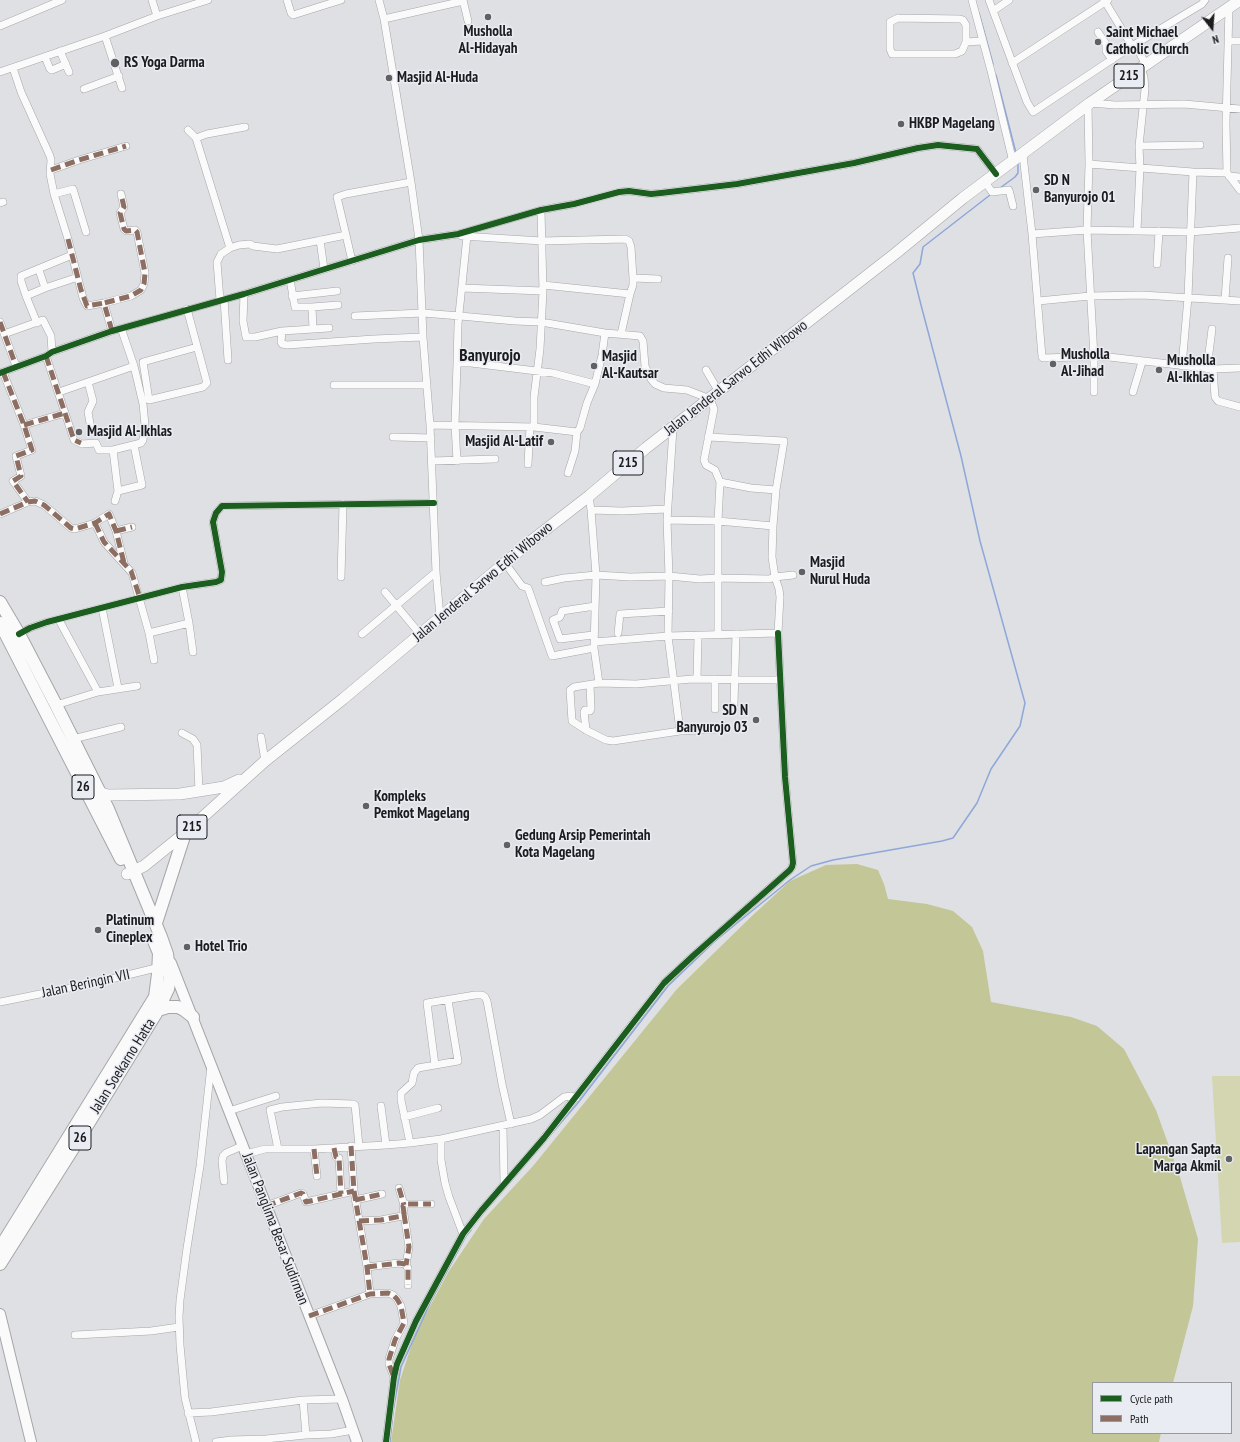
<!DOCTYPE html>
<html>
<head>
<meta charset="utf-8">
<style>
  body { margin:0 }
  #map { position:relative; width:1240px; height:1442px; overflow:hidden; background:#dfe0e3; font-family:"PT Sans Narrow",sans-serif }
  canvas { display:block }
  .legend { position:absolute; left:1092px; top:1382px; width:140px; height:52px; box-sizing:border-box; background:#eaecf3; border:1px solid #97999e; margin:0; padding:5px 7px; list-style:none; font-size:12px; color:#1b1c1e }
  .legend li { display:flex; align-items:center; gap:8px; height:20px }
  .legend b { width:20px; border:1px solid #97999e }
  .north { position:absolute; left:1192px; top:8px; width:40px; height:40px; -webkit-text-stroke:3px #eaecf3; paint-order:stroke; rotate:163deg; font-size:11px; font-weight:700; line-height:16px; text-align:center; color:#1b1c1e }
  .north::after { content:''; display:block; margin:auto; width:14px; height:18px; background:#1b1c1e; clip-path:polygon(50% 0,100% 100%,50% 72%,0 100%) }
</style>
</head>
<body>
<div id="map">
<canvas width="1240" height="1442"></canvas>
<ul class="legend">
<li><b style="height:5px;background:#1b5e20"></b>Cycle path</li>
<li><b style="height:5px;background:#8d6e63"></b>Path</li>
</ul>
<div class="north">N</div>
</div>
<script>
const c = document.querySelector('canvas').getContext('2d');
c.lineJoin = 'round';
function fill(path, color) { c.fillStyle = color; c.fill(path, 'evenodd'); }
const poly = rows => new Path2D(rows.map(r => 'M' + r).join(''));
function strokePath(path, color, width, dash) { c.strokeStyle = color; c.lineWidth = width; c.lineCap = dash ? 'butt' : 'round'; c.setLineDash(dash || []); c.stroke(path); }
function drawText(font, color, halo, rows, align = 'center') {
  c.font = font + ' "PT Sans Narrow",sans-serif'; c.lineWidth = 3; c.setLineDash([]); c.textBaseline = 'middle'; c.strokeStyle = halo; c.fillStyle = color; for (const [text, x, y, turn = 0] of rows) {
    c.save(); c.translate(x, y); c.rotate((+turn || 0) * Math.PI / 180); c.textAlign = isNaN(turn) ? turn : align; if (halo) c.strokeText(text, 0, 0); c.fillText(text, 0, 0); c.restore();
  }
}
fill(poly([
  [1212,1076,1240,1076,1240,1242,1222,1243]
]), '#d3d6b0');
fill(poly([
  [857,864,878,870,884,884,888,899,927,904,953,911,972,927,983,951,991,1002,1071,1017,1097,1026,1124,1049,1156,1110,1180,1177,1198,1239,1193,1306,1173,1383,1093,1383,1093,1433,1161,1433,1159,1442,391,1442,400,1380,416,1332,449,1271,484,1219,533,1166,677,989,753,915,790,881,826,865]
]), '#c3c696');
strokePath(poly([
  [979,13,993,64],
  [996,75,1016,153],
  [1000,188,1015,177,1018,173,1018,162],
  [485,1211,577,1104,668,986,715,941,790,880,811,866,833,860,942,841,953,838,977,803,991,769,1020,726,1025,703,980,541,961,456,921,305,913,273,920,264,923,247,990,195],
  [390,1442,393,1411,401,1367,431,1301,466,1236,471,1230]
]), '#8ea7d9', 1.5);
const street = poly([
  [152,0,157,16],
  [287,0,291,13,293,15,341,0],
  [379,0,384,19,411,182,419,240,423,337,430,425,436,572,440,617],
  [463,0,468,21],
  [972,0,991,71,1013,162],
  [989,0,1027,102,1033,112,1132,46,1202,4,1205,0],
  [1104,0,1132,46,1138,50,1146,65],
  [1229,7,1226,123,1227,173,1240,190],
  [993,11,1009,0],
  [898,18,960,19,963,20,966,25,966,42,962,51,955,54,892,54,890,49,890,22,898,18],
  [384,19,463,1],
  [0,26,62,0],
  [1098,32,1106,44,1106,51,1112,60],
  [105,36,122,88],
  [1229,41,1240,41],
  [966,42,982,41],
  [60,51,69,72],
  [45,57,50,69,52,70,66,64],
  [1012,63,1108,0],
  [13,68,21,92,50,156,51,160,50,174,54,194,68,239,83,298,87,306,104,303],
  [0,72,105,36,157,16,208,0],
  [84,89,119,76],
  [1091,103,1115,105,1184,104,1240,109],
  [1088,104,1089,164,1087,230,1094,357,1094,392],
  [188,130,196,138],
  [1139,146,1200,145],
  [1023,155,1032,234,1042,357,1043,358,1077,357,1109,357,1213,369,1240,368],
  [1089,164,1193,172,1227,173],
  [51,170,79,160,126,146],
  [1229,176,1240,177],
  [985,182,992,192,1009,190,1013,206],
  [54,194,73,189,86,232],
  [0,203,3,202],
  [1137,230,1140,168,1139,146,1145,89,1144,77,1141,68],
  [1032,234,1087,230,1190,232,1240,228],
  [346,235,337,197,346,194,411,182],
  [462,236,542,241,625,239,629,241,631,247,633,278,658,279],
  [467,236,458,324,457,363,471,363,553,373,595,384],
  [320,240,324,269],
  [230,248,239,245,250,244,253,246,277,249,346,235,352,261],
  [1157,264,1159,231],
  [39,270,45,288],
  [290,280,295,307,312,307,338,305],
  [543,285,630,294,621,334],
  [462,288,543,291],
  [244,294,243,321,246,337,255,337,282,331],
  [630,294,633,285,633,278],
  [26,296,21,281,21,276,72,255],
  [292,296,337,291],
  [224,299,228,360],
  [1225,299,1228,258],
  [220,300,217,262,221,254,230,248,196,138,207,134,245,127],
  [1038,301,1090,296,1142,295,1240,301],
  [312,307,313,329],
  [187,309,207,383,203,387,149,400,143,362,197,347],
  [355,316,423,313,460,316,515,321,541,322,605,333,640,336,643,341,645,366,651,379,655,384,664,388,687,390,710,399,714,409,704,460,706,465,715,470,720,482,718,521,667,520],
  [0,322,16,366],
  [37,323,26,296,45,288,78,277],
  [329,328,282,331,281,342,282,344,287,345,374,339,423,337],
  [112,331,104,303,131,296,141,290,144,284,145,273,137,232,135,230,126,231,124,229,120,213,124,207,121,194],
  [4,334,43,320,51,336,52,352],
  [46,356,74,440,82,444,96,443,99,450,113,450],
  [457,363,455,425,457,461],
  [1182,366,1188,297,1193,172],
  [1207,369,1212,329],
  [1213,369,1215,397,1218,401,1240,407],
  [706,370,719,392],
  [3,372,24,425,32,450,16,456,21,476,13,481,28,502],
  [0,373,46,356,52,352,112,331,244,294,419,240,458,234,541,210,574,204,619,192,629,191,651,194,661,193,737,184,854,163,918,148,938,145,977,149,996,174],
  [88,382,93,401,88,412,91,429],
  [334,385,427,385],
  [59,392,134,366],
  [1133,392,1142,362],
  [24,425,65,413],
  [430,425,534,427,577,432,580,428,587,403,595,384,602,355,605,333],
  [534,427,534,397,540,349,543,291,541,210],
  [673,429,667,520,669,576,668,636,680,731,719,729],
  [393,437,431,438],
  [708,437,784,441,776,490,773,526],
  [432,461,495,459],
  [528,464,530,427],
  [568,473,575,451,577,432],
  [720,482,751,488,776,490],
  [118,491,142,485,134,445],
  [589,496,591,510,596,575,630,577,669,576,700,579,718,578,769,579,775,577,772,557,773,526,718,521,718,634],
  [115,501,118,491,113,450,141,443,143,440,145,425,143,404,134,366,121,328],
  [591,510,622,511,667,509],
  [0,514,28,502,35,501,44,505,71,528,75,529,95,523,109,514,116,531,124,563],
  [95,523,104,542,132,573,149,633,154,660],
  [116,531,132,527],
  [505,563,522,586,528,588,552,656,594,648],
  [341,577,343,504],
  [545,582,564,578,596,575,594,648,599,683,636,684,692,679,780,680],
  [182,587,189,623,193,652],
  [385,592,420,634],
  [102,608,118,688],
  [59,620,98,692],
  [149,633,189,623],
  [618,633,620,614,669,611],
  [19,634,30,628,47,622,182,587,216,582,221,580,222,572,213,522,216,513,222,506,434,503],
  [362,634,436,572],
  [593,635,560,639,553,620,560,617,562,611,595,606],
  [594,642,668,636,778,633,780,597,779,589,775,577,793,575],
  [697,679,698,636],
  [599,683,574,687,570,690,572,721,586,730,606,740,613,741,680,731],
  [734,704,736,634],
  [56,705,98,692,137,686],
  [715,709,715,679],
  [586,730,584,712,585,710,590,711,591,709,590,685],
  [182,733,193,739,197,745,199,791],
  [261,737,265,761],
  [73,739,121,727],
  [0,1002,99,982,160,967],
  [435,1065,427,1003,475,995,482,995,485,997,487,1001,502,1084,511,1124],
  [381,1106,386,1145],
  [229,1111,276,1096],
  [404,1117,438,1108],
  [503,1126,504,1184],
  [441,1139,441,1160,445,1183,449,1197,463,1234],
  [410,1143,401,1100,401,1093,412,1083,414,1073,418,1068,458,1061,448,1000],
  [351,1146,354,1191,367,1267,370,1294],
  [334,1148,336,1157,339,1158,341,1194],
  [278,1149,270,1110,282,1107,322,1103,353,1104,355,1105,359,1146],
  [314,1149,317,1176],
  [246,1154,265,1149,314,1149,386,1145,410,1143,441,1139,531,1119,540,1115,564,1097,571,1096,576,1098],
  [224,1181,222,1161,223,1156,226,1153,242,1146],
  [399,1188,404,1205],
  [355,1200,382,1194],
  [266,1206,301,1193,303,1194,306,1202,354,1191],
  [404,1214,409,1247,406,1265],
  [359,1221,381,1220,402,1216,404,1213,403,1206,405,1204,431,1204],
  [367,1267,399,1263,405,1264,408,1268,408,1285],
  [309,1316,370,1294,388,1293,393,1295,397,1299,401,1306,404,1323,395,1340,389,1359,389,1364,394,1377],
  [75,1335,151,1331,179,1327],
  [188,1413,211,1412,303,1400],
  [306,1435,303,1400,342,1399],
  [196,1442,185,1398,180,1345,179,1317,180,1300,187,1248,200,1166,211,1066],
  [216,1442,231,1440,266,1439,306,1435,331,1434,353,1430],
  [386,1442,394,1377,397,1364,416,1321,463,1234,481,1211,544,1138,664,983,694,955,790,870,792,867,793,863,785,777,778,633]
]);
const secondary = poly([
  [171,963,342,1399,357,1442],
  [0,1314,31,1442]
]);
const primary = poly([
  [97,788,101,793,108,795,180,794,224,787,239,780],
  [127,874,144,866,185,833,265,761,343,699,531,541,589,496,646,448,896,253,963,198,1090,103,1240,0]
]);
const highway = poly([
  [0,602,19,634,56,705,108,809,161,937,167,954,170,977,168,989,158,1010,72,1150,0,1264],
  [0,623,121,859],
  [156,923,185,833],
  [158,1010,168,1007,178,1007,184,1010,193,1017],
  [0,1248,155,997,158,974,159,953,154,941]
]);
strokePath(street, '#a5a6a8', 8);
strokePath(secondary, '#a5a6a8', 12);
strokePath(primary, '#a5a6a8', 12);
strokePath(highway, '#a5a6a8', 14);
strokePath(street, '#fafafb', 7);
strokePath(secondary, '#fafafb', 10);
strokePath(primary, '#fafafb', 11);
strokePath(highway, '#fafafb', 12);
strokePath(poly([
  [51,170,79,160,126,146],
  [68,239,81,290,87,306,104,303],
  [0,322,16,366],
  [112,331,104,303,131,296,141,290,144,284,145,273,137,232,135,230,126,231,124,229,120,213,124,207,121,194],
  [46,356,74,440,81,443],
  [3,372,24,425,32,450,16,456,21,476,13,481,28,502],
  [24,425,65,413],
  [0,514,28,502,35,501,44,505,71,528,75,529,95,523,109,514,116,531,124,563],
  [95,523,104,542,131,571,140,598],
  [116,531,132,527],
  [351,1146,354,1191,367,1267,370,1294],
  [334,1148,336,1157,339,1158,341,1194],
  [314,1149,317,1176],
  [399,1188,404,1205],
  [355,1200,382,1194],
  [266,1206,301,1193,303,1194,306,1202,354,1191],
  [404,1214,409,1247,406,1265],
  [359,1221,381,1220,402,1216,404,1213,403,1206,405,1204,431,1204],
  [367,1267,399,1263,405,1264,408,1268,408,1285],
  [309,1316,370,1294,388,1293,393,1295,397,1299,401,1306,404,1323,395,1340,389,1359,389,1364,393,1375]
]), '#8d6e63', 5, [10, 5]);
strokePath(poly([
  [0,373,46,356,52,352,112,331,244,294,419,240,458,234,541,210,574,204,619,192,629,191,651,194,661,193,737,184,854,163,918,148,938,145,977,149,996,174],
  [19,634,30,628,47,622,182,587,216,582,221,580,222,572,213,522,216,513,222,506,434,503],
  [386,1442,394,1377,397,1364,416,1321,463,1234,481,1211,544,1138,664,983,694,955,790,870,792,867,793,863,785,777,778,633]
]), '#1b5e20', 6);
for (const [x, y, r, color] of [
  [488,17,4,"#606163"],
  [1098,42,4,"#606163"],
  [115,63,5,"#606163"],
  [389,78,4,"#606163"],
  [901,124,4,"#606163"],
  [1036,190,4,"#606163"],
  [1053,364,4,"#606163"],
  [594,366,4,"#606163"],
  [1159,370,4,"#606163"],
  [79,432,4,"#606163"],
  [551,442,4,"#606163"],
  [802,572,4,"#606163"],
  [756,720,4,"#606163"],
  [366,806,4,"#606163"],
  [507,845,4,"#606163"],
  [98,930,4,"#606163"],
  [187,947,4,"#606163"],
  [1229,1159,4,"#606163"]
]) { const dot = new Path2D(); dot.arc(x, y, r, 0, 2 * Math.PI); c.fillStyle = color; c.fill(dot); strokePath(dot, '#eaecf3', 1.5); }
for (const [x, y, w] of [
  [1129,76,30],
  [628,463,30],
  [83,787,22],
  [192,827,30],
  [80,1138,22]
]) { const box = new Path2D(); box.roundRect(x - w / 2, y - 12, w, 24, 3); c.fillStyle = '#eaecf3'; c.fill(box); strokePath(box, '#1b1c1e', 1); }
drawText('bold 14px', '#1b1c1e', null, [
  ["215",1129,76],
  ["215",628,463],
  ["26",83,787],
  ["215",192,827],
  ["26",80,1138]
]);
drawText('bold 15px', '#1b1c1e', '#eaecf3', [
  ["Musholla",488,32,"center"],
  ["Al-Hidayah",488,49,"center"],
  ["Saint Michael",1106,33],
  ["Catholic Church",1106,50],
  ["RS Yoga Darma",124,63],
  ["Masjid Al-Huda",397,78],
  ["HKBP Magelang",909,124],
  ["SD N",1044,181],
  ["Banyurojo 01",1044,198],
  ["Musholla",1061,355],
  ["Al-Jihad",1061,372],
  ["Masjid",602,357],
  ["Al-Kautsar",602,374],
  ["Musholla",1167,361],
  ["Al-Ikhlas",1167,378],
  ["Masjid Al-Ikhlas",87,432],
  ["Masjid Al-Latif",543,442,"right"],
  ["Masjid",810,563],
  ["Nurul Huda",810,580],
  ["SD N",748,711,"right"],
  ["Banyurojo 03",748,728,"right"],
  ["Kompleks",374,797],
  ["Pemkot Magelang",374,814],
  ["Gedung Arsip Pemerintah",515,836],
  ["Kota Magelang",515,853],
  ["Platinum",106,921],
  ["Cineplex",106,938],
  ["Hotel Trio",195,947],
  ["Lapangan Sapta",1221,1150,"right"],
  ["Marga Akmil",1221,1167,"right"]
], 'left');
drawText('15px', '#1b1c1e', '#eaecf3', [
  ["Jalan Jenderal Sarwo Edhi Wibowo",736,378,-38],
  ["Jalan Jenderal Sarwo Edhi Wibowo",483,582,-40],
  ["Jalan Beringin VII",86,984,-12],
  ["Jalan Soekarno Hatta",123,1066,-58],
  ["Jalan Panglima Besar Sudirman",275,1229,69]
]);
drawText('bold 17px', '#1b1c1e', '#eaecf3', [
  ["Banyurojo",490,356]
]);
</script>
</body>
</html>
